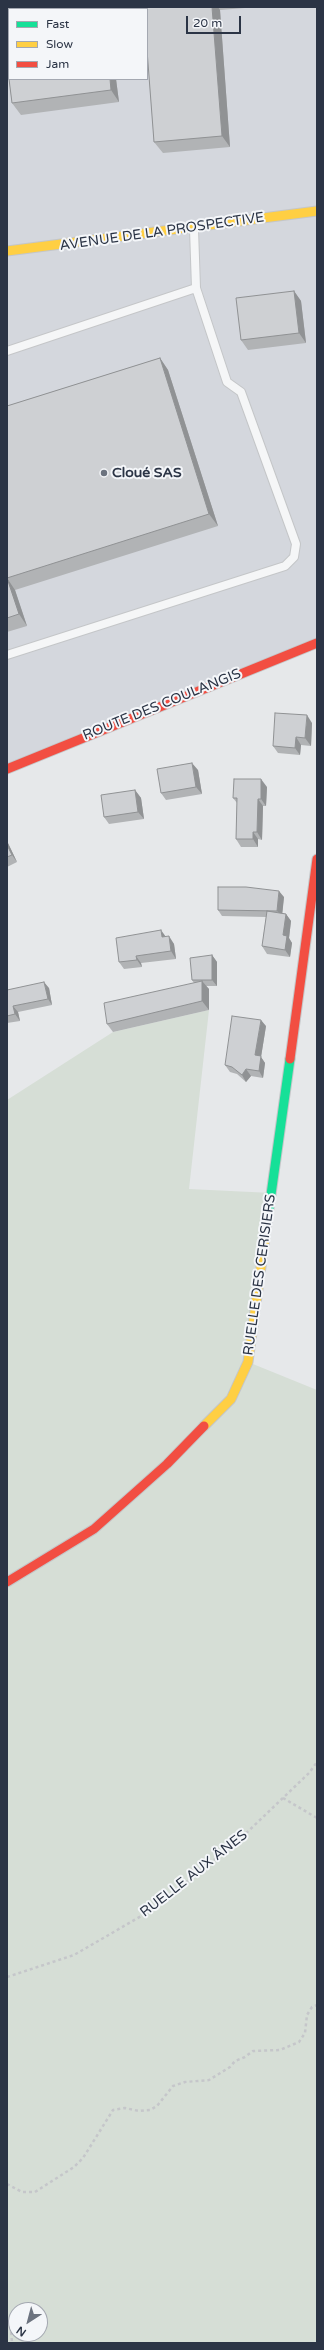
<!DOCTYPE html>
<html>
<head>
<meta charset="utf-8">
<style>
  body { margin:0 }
  #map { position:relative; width:324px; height:2350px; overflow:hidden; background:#e6e8ea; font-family:"Varela Round",sans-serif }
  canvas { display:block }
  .frame { position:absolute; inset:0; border:8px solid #2b3445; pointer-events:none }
  .legend { position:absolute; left:8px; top:8px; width:140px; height:72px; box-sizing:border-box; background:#f4f6f9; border:1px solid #a4a8b1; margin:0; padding:5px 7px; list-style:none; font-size:12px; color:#2b3445 }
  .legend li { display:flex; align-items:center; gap:8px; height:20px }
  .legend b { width:20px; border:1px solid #a4a8b1 }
  .north { position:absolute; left:8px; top:2302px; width:40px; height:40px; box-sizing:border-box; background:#f4f6f9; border:1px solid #a4a8b1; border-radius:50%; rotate:216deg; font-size:11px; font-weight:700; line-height:16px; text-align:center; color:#2b3445 }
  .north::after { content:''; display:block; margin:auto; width:14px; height:18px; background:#6c737f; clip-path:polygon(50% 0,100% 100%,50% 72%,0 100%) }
  .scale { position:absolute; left:186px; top:16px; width:55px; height:18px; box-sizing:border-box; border:2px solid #2b3445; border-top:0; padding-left:5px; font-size:12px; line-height:14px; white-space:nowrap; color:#2b3445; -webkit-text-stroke:3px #f4f6f9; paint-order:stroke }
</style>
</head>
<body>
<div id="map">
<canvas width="324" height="2350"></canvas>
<div class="frame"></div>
<ul class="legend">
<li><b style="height:5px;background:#16e098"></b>Fast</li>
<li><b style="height:5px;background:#ffcf43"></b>Slow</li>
<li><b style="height:5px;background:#f24e42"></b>Jam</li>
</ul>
<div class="north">N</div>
<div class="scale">20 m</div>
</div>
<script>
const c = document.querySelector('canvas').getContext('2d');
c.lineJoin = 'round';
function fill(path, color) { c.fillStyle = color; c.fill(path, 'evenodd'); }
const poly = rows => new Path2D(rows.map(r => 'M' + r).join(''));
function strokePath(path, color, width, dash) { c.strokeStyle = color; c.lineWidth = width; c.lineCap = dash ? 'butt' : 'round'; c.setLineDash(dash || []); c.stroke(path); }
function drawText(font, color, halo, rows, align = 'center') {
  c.font = font + ' "Varela Round",sans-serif'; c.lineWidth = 4; c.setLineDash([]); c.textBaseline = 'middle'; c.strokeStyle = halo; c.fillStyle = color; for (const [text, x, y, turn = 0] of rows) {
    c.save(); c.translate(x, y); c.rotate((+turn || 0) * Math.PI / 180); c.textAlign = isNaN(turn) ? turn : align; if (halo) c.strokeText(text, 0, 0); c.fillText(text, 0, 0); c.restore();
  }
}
fill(poly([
  [7,7,317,7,317,643,7,769],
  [9,9,147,9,147,79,9,79]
]), '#d4d7dd');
fill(poly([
  [209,1010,189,1189,272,1193,248,1362,317,1390,317,2343,7,2343,7,1100,113,1032],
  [16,2310,40,2310,40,2334,16,2334]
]), '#d6ded6');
const lane = poly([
  [7,351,196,288],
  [7,655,285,566,294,557,296,544,241,392,227,382,196,288,194,229]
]);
const fast = poly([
  [267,1223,290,1059]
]);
const slow = poly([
  [7,251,317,211],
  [204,1426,231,1399,248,1362,267,1223]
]);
const jam = poly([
  [7,769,317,643],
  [290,1059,317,859],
  [7,1582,94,1529,167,1464,204,1426]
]);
strokePath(lane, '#c4c6c8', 10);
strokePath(fast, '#c4c6c8', 11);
strokePath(slow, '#c4c6c8', 11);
strokePath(jam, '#c4c6c8', 11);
strokePath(poly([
  [283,1798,317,1818],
  [7,1977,74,1955,150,1911,239,1840,309,1773,317,1762],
  [7,2184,22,2192,35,2192,74,2167,83,2158,113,2110,125,2108,139,2111,150,2110,157,2106,173,2086,185,2082,209,2080,230,2067,235,2061,245,2057,253,2051,280,2050,299,2042,305,2033,307,2015,312,2007,317,2005],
  [7,2321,11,2329,12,2343]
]), '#c5c6ca', 2.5, [3, 3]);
strokePath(lane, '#f5f6f7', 8);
strokePath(fast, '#16e098', 9);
strokePath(slow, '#ffcf43', 9);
strokePath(jam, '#f24e42', 9);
fill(poly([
  [144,7,257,7,220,10,230,147,163,153,154,142],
  [9,79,116,79,119,102,21,115,12,103],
  [294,291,301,301,306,343,248,350,241,340],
  [160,358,168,370,218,526,15,590,27,626,7,632,7,406],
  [312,723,311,746,301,745,300,755,278,753,273,746],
  [198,770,202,794,166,800,161,793],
  [267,787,266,806,263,806,262,840,258,839,258,847,241,847,236,839,237,803,233,798],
  [135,790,141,798,144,819,109,824,104,817],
  [7,841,17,862,7,867],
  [284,897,282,913,286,914,291,921,289,938,292,943,290,957,267,954,262,946,266,917,222,916,218,910],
  [166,937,174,944,176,959,141,963,142,967,124,969,119,962],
  [212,955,217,962,217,986,206,986,209,989,209,1010,113,1032,107,1024,194,983,192,980],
  [49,988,52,1005,18,1012,20,1021,7,1023,7,990],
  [266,1026,261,1057,265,1063,263,1078,251,1076,246,1082,237,1074,230,1072,225,1065]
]), '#b1b3b5');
fill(poly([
  [100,7,107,7,107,9,101,9],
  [212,7,218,7,220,10,230,147,222,136],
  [110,79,116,79,119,102,111,90],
  [294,291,301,301,306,343,299,333],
  [160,358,168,370,218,526,209,514],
  [7,578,15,590,27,626,19,614],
  [307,715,312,723,311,746,305,738],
  [296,737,301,745,300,755,295,748],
  [192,763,198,770,202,794,196,787],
  [261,779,267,787,266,806,261,799],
  [135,790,141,798,144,819,138,812],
  [258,799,263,806,262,840,257,832],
  [253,832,258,839,258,847,253,839],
  [7,841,17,862,12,855,7,845],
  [279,891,284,897,282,917,277,911],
  [286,914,291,921,289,938,292,943,290,957,285,950,283,935],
  [161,930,166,937,162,937],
  [169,936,174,944,176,959,171,951],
  [212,955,217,962,217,986,212,980],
  [136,956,141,963,142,967,137,960],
  [202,981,209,989,209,1010,202,1001],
  [44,982,49,988,52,1005,48,999],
  [13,1006,18,1012,20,1021,15,1014],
  [261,1020,266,1026,261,1057,265,1063,263,1078,259,1071,255,1055],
  [246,1069,251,1076,246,1082,242,1075]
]), '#909294');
const building = poly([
  [7,7,100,7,101,9,9,9,9,77,7,62,7,7],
  [144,7,212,7,222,136,154,142,147,50,147,9,144,9,144,7],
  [9,79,110,79,111,90,12,103,9,79],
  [294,291,299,333,241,340,236,298,294,291],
  [160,358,209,514,7,578,19,614,7,618,7,406,160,358],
  [275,713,307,715,305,738,296,737,295,748,273,746,275,713],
  [192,763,196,787,161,793,157,769,192,763],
  [234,779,261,779,261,799,258,799,257,832,253,832,253,839,236,839,237,798,233,798,234,779],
  [135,790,138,812,104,817,101,795,135,790],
  [7,845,12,855,7,857,7,845],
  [218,887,246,887,279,891,277,911,218,910,218,887],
  [267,911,286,914,283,935,287,936,285,950,262,946,267,911],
  [161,930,162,937,169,936,171,951,136,956,137,960,119,962,116,938,161,930],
  [212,955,212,980,192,980,190,958,212,955],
  [202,981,202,1001,107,1024,104,1003,202,981],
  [44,982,48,999,13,1006,15,1014,7,1016,7,990,44,982],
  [232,1016,261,1020,255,1055,261,1056,259,1071,246,1069,242,1075,232,1067,225,1065,232,1016]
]);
fill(building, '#ced0d3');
strokePath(building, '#909294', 1);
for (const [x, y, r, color] of [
  [104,473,4,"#6c737f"]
]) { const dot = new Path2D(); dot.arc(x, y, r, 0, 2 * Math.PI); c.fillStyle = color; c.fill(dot); strokePath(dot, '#f4f6f9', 1.5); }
drawText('14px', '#2b3445', '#f4f6f9', [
  ["AVENUE DE LA PROSPECTIVE",162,232,-8],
  ["ROUTE DES COULANGIS",162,705,-22],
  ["RUELLE DES CERISIERS",260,1275,-82],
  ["RUELLE AUX ÂNES",194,1874,-38]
]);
drawText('bold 14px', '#2b3445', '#f4f6f9', [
  ["Cloué SAS",112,473]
], 'left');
</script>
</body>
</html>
